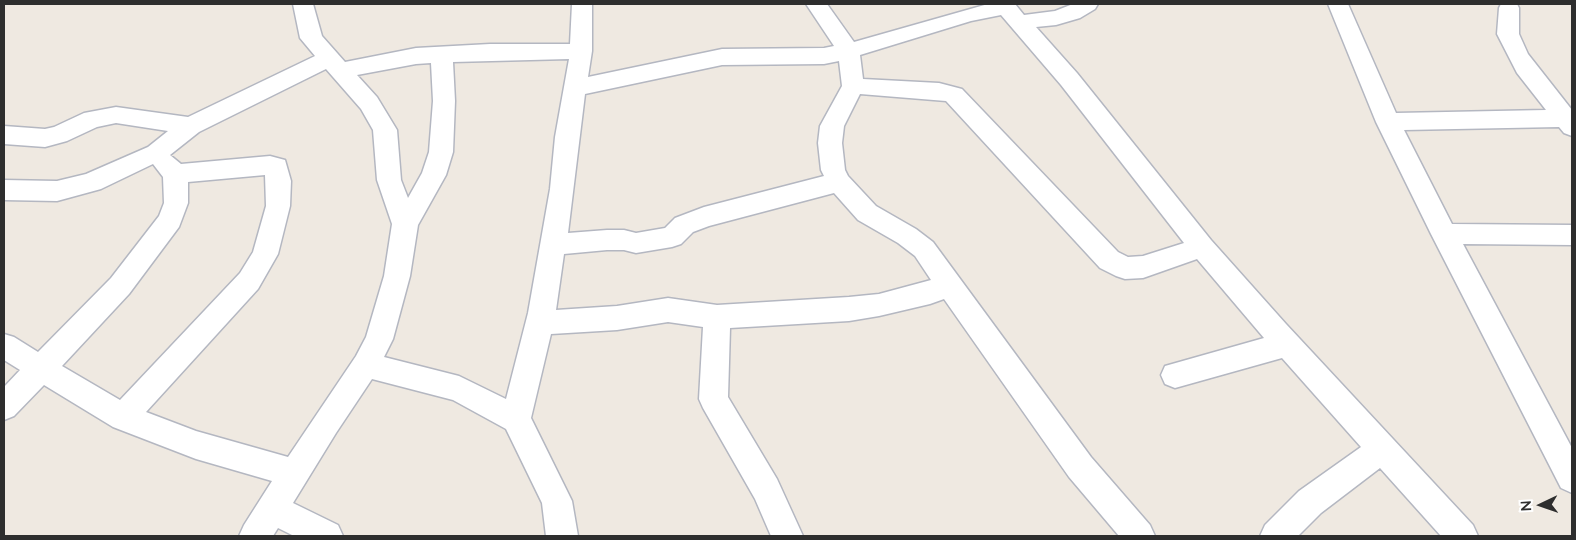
<!DOCTYPE html>
<html>
<head>
<meta charset="utf-8">
<style>
  body { margin:0 }
  #map { position:relative; width:1576px; height:540px; overflow:hidden; background:#efe9e1; font-family:Lato,sans-serif }
  canvas { display:block }
  .frame { position:absolute; inset:0; border:5px solid #2e2e2e; pointer-events:none }
  .north { position:absolute; left:1516px; top:480px; width:50px; height:50px; -webkit-text-stroke:4px #fff; paint-order:stroke; rotate:267deg; font-size:14px; font-weight:700; line-height:20px; text-align:center; color:#2e2e2e }
  .north::after { content:''; display:block; margin:auto; width:18px; height:22px; background:#2e2e2e; clip-path:polygon(50% 0,100% 100%,50% 72%,0 100%) }
</style>
</head>
<body>
<div id="map">
<canvas width="1576" height="540"></canvas>
<div class="frame"></div>
<div class="north">N</div>
</div>
<script>
const c = document.querySelector('canvas').getContext('2d');
c.lineJoin = 'round';
const poly = rows => new Path2D(rows.map(r => 'M' + r).join(''));
function strokePath(path, color, width, dash) { c.strokeStyle = color; c.lineWidth = width; c.lineCap = dash ? 'butt' : 'round'; c.setLineDash(dash || []); c.stroke(path); }
function fill(path, color) { c.fillStyle = color; c.fill(path, 'evenodd'); }
const street = poly([
  [293,4,313,4,322,36,345,62,416,48,490,44,570,44,572,4,592,4,592,51,588,77,722,49,824,48,834,46,806,4,827,4,854,42,988,4,1015,4,1024,15,1055,11,1073,4,1098,4,1095,9,1080,18,1056,25,1036,27,1077,73,1211,240,1286,324,1473,525,1478,536,1441,536,1380,468,1321,513,1298,536,1260,536,1265,525,1299,491,1361,447,1282,358,1175,388,1165,384,1161,375,1165,366,1264,338,1197,259,1143,278,1125,279,1116,276,1100,268,946,101,860,94,844,126,842,143,845,170,848,176,876,206,916,229,933,242,1091,457,1150,525,1155,536,1119,536,1069,477,944,299,930,304,879,316,849,321,730,328,728,397,777,479,803,536,771,536,755,499,703,408,699,399,703,327,668,322,617,330,551,334,531,418,572,501,578,536,546,536,542,503,506,429,453,400,372,379,336,433,293,503,338,525,343,536,294,536,278,528,273,536,239,536,244,525,272,481,196,459,113,427,44,385,14,416,4,420,4,387,20,370,4,360,4,334,14,337,38,352,111,278,159,216,164,203,163,177,153,164,101,189,57,201,4,200,4,180,57,181,86,174,148,147,168,131,116,123,97,127,67,141,45,147,4,144,4,126,45,129,54,127,84,113,116,107,188,117,315,56,300,38,293,4],
  [1001,15,1061,85,1184,243,1143,256,1128,257,1118,252,962,89,939,83,863,79,860,55,971,21,1001,15],
  [569,59,555,137,550,189,528,313,506,399,459,376,384,357,393,339,410,276,418,225,446,175,453,152,455,101,453,62,569,59],
  [839,61,842,86,820,126,818,143,821,170,824,176,704,207,675,218,665,228,636,233,624,230,607,230,568,233,585,94,722,65,824,64,839,61],
  [431,63,433,101,429,152,422,173,408,198,401,180,397,130,377,97,357,75,416,64,431,63],
  [326,69,361,109,373,130,377,180,392,224,384,276,366,337,356,356,288,457,196,431,146,412,258,289,278,254,290,206,291,181,285,160,270,156,181,164,170,155,199,132,326,69],
  [265,175,266,206,253,252,240,273,120,400,62,366,129,294,179,227,188,203,188,182,265,175],
  [834,193,858,220,898,243,915,256,931,280,879,294,849,297,717,305,668,298,617,306,556,310,564,254,607,250,624,250,636,253,672,247,681,244,693,232,709,226,834,193],
  [1328,4,1348,4,1396,113,1546,110,1517,73,1497,34,1499,8,1501,4,1517,4,1519,8,1519,34,1528,54,1572,110,1572,136,1564,133,1559,127,1404,130,1452,224,1572,225,1572,245,1463,244,1572,448,1572,493,1561,488,1431,234,1376,122,1328,4]
]);
strokePath(street, '#b4b7c1', 3);
fill(street, '#fff');
</script>
</body>
</html>
